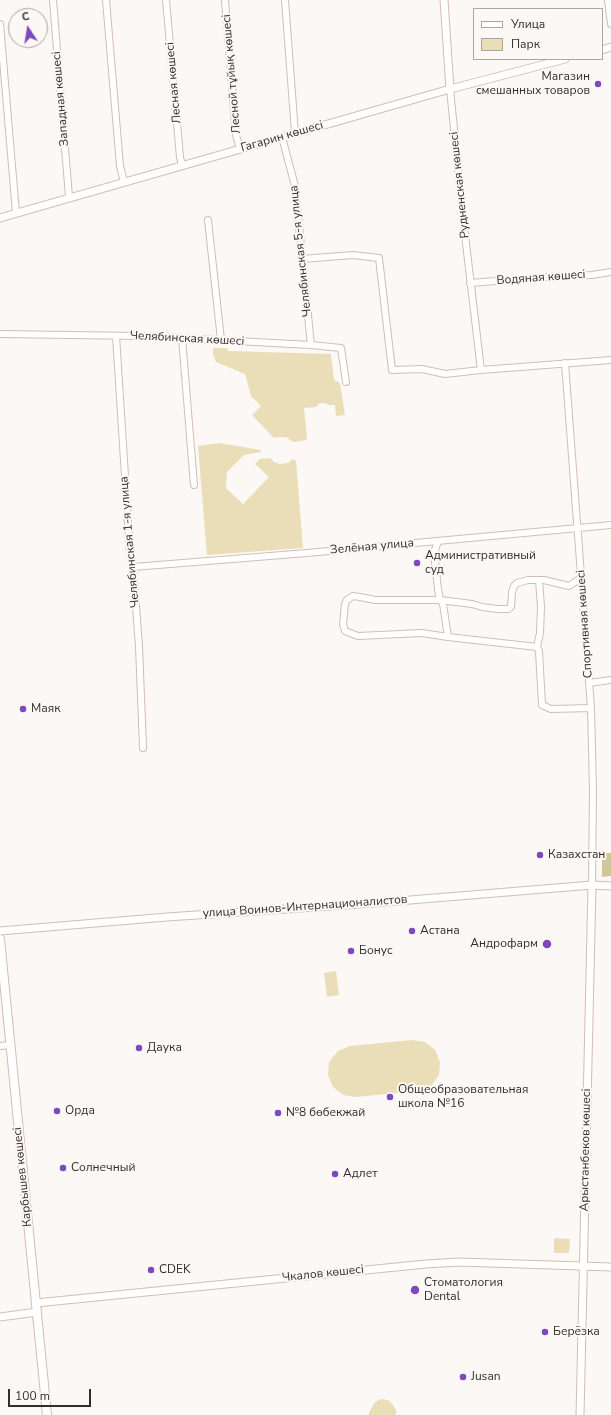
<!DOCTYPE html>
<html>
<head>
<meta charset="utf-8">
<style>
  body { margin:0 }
  #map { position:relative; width:611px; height:1415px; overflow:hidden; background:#fcf8f6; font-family:"Nunito Sans",sans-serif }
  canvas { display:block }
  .legend { position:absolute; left:473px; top:8px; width:130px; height:52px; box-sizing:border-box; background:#fcf8f6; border:1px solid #aca7a4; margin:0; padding:5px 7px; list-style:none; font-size:12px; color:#342d28 }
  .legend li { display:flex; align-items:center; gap:8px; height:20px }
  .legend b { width:20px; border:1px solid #aca7a4 }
  .north { position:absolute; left:8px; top:8px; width:40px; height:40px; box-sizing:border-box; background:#fcf8f6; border:1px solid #aca7a4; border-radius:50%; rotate:348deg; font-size:11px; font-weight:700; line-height:16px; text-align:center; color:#342d28 }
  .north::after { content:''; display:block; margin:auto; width:14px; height:18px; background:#7e48bf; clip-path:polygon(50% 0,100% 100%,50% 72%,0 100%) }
  .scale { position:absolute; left:8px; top:1389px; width:83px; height:18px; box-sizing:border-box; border:2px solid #342d28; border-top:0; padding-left:5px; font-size:12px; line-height:14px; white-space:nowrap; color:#342d28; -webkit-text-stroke:3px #fcf8f6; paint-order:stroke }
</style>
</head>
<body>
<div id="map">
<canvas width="611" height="1415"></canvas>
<ul class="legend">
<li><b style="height:5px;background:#fff"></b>Улица</li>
<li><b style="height:11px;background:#e9deb7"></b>Парк</li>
</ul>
<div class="north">С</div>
<div class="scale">100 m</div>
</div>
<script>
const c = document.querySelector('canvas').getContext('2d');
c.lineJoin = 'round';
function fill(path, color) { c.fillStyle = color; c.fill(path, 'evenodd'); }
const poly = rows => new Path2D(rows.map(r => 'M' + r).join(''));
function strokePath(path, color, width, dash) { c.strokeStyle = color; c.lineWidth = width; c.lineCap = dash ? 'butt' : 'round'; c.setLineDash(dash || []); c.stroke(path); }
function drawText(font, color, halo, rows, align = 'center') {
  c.font = font + ' "Nunito Sans",sans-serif'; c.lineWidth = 4; c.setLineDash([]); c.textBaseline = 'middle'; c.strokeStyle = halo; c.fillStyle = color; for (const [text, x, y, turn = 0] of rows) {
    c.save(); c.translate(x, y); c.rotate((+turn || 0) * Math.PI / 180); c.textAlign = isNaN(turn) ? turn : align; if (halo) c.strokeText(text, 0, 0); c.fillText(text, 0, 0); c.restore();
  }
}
fill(poly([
  [213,348,227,348,228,351,331,354,334,380,340,383,345,415,336,416,335,405,329,405,325,403,320,403,316,407,304,408,307,438,306,440,293,442,286,437,279,437,274,438,252,415,261,406,251,396,245,374,216,362,213,355],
  [219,443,261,450,261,452,244,455,227,472,226,488,243,504,269,477,255,464,260,459,270,458,274,462,280,464,288,463,293,459,296,461,303,548,207,555,198,446],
  [336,971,339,995,327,997,324,973],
  [412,1040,425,1042,435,1050,440,1062,439,1075,431,1086,418,1091,356,1097,343,1095,333,1087,328,1075,329,1062,338,1051,350,1046],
  [554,1238,570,1239,569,1253,554,1253],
  [381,1399,388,1400,393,1405,396,1410,396,1415,369,1415,369,1412,375,1402]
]), '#e9deb7');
fill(poly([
  [602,853,611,853,611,876,602,877]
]), '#d3c699');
const minor = poly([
  [53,0,69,197],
  [106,0,120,166,124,182],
  [166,0,180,157,182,165],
  [225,0,236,135,240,149],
  [285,0,295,133],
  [608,0,611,24],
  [0,24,16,213],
  [450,89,463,218,481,370],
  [282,137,295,186,311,345],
  [208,220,221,340],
  [302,259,353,255,379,258,392,370,422,369,445,374,481,370,611,360],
  [470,283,561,276,592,275,611,272],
  [0,334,142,336,311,345,341,348,346,382],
  [116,336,130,554,133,567,139,646,143,748],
  [182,338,194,485],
  [565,363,591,708,593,791,592,885],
  [438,541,434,553,438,589,440,600,443,604,448,637,537,647,539,651,542,705,551,709,591,708],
  [133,567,307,553,611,525],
  [448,637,422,633,358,636,345,631,343,624,345,604,347,600,353,596,360,597,375,600,440,600,472,604,482,607,497,609,508,609,511,607,512,592,514,586,517,583,528,580,544,580,569,586,581,578],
  [537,647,540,633,541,607,539,580],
  [589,683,611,680],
  [0,1046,10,1045]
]);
const tertiary = poly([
  [444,0,450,89],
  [602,50,611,47],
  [0,218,450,89,565,59],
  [0,931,167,917,374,903,592,885,611,886],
  [36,1303,426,1264,459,1262,611,1267],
  [0,1317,37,1312],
  [580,1415,592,885]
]);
const secondary = poly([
  [0,939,47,1415]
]);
strokePath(minor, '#d2beb3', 8);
strokePath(tertiary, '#d2beb3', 9);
strokePath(secondary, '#d2beb3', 10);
strokePath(minor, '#fff', 6);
strokePath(tertiary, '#fff', 7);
strokePath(secondary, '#fff', 8);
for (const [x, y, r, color] of [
  [598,84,4,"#7e48bf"],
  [417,563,4,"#7e48bf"],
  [23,709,4,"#7e48bf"],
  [540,855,4,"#7e48bf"],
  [412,931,4,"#7e48bf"],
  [547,944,5,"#7e48bf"],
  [351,951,4,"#7e48bf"],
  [139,1048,4,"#7e48bf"],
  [390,1097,4,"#7e48bf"],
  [57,1111,4,"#7e48bf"],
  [278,1113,4,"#7e48bf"],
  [63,1168,4,"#7e48bf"],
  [335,1174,4,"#7e48bf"],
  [151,1270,4,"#7e48bf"],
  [415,1290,5,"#7e48bf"],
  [545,1332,4,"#7e48bf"],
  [463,1377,4,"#7e48bf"]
]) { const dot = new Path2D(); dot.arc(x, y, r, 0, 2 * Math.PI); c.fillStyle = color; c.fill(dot); strokePath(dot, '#fcf8f6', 1.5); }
drawText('12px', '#342d28', '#fcf8f6', [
  ["Лесной тұйық көшесі",232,74,-95],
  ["Лесная көшесі",174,83,-95],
  ["Западная көшесі",61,99,-95],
  ["Гагарин көшесі",282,137,-16],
  ["Рудненская көшесі",460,185,-96],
  ["Челябинская 5-я улица",301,251,-96],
  ["Водяная көшесі",541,278,-4],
  ["Челябинская көшесі",187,339,3],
  ["Челябинская 1-я улица",130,542,-95],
  ["Зелёная улица",372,547,-5],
  ["Спортивная көшесі",585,624,-94],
  ["улица Воинов-Интернационалистов",305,907,-4],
  ["Арыстанбеков көшесі",586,1150,-89],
  ["Карбышев көшесі",23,1177,-96],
  ["Чкалов көшесі",323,1274,-6]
]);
drawText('12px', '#342d28', '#fcf8f6', [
  ["Магазин",590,77,"right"],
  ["смешанных товаров",590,91,"right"],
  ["Административный",425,556],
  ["суд",425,570],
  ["Маяк",31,709],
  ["Казахстан",548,855],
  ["Астана",420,931],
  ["Андрофарм",538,944,"right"],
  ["Бонус",359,951],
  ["Даука",147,1048],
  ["Общеобразовательная",398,1090],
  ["школа №16",398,1104],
  ["Орда",65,1111],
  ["№8 бөбекжай",286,1113],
  ["Солнечный",71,1168],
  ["Адлет",343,1174],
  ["CDEK",159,1270],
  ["Стоматология",424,1283],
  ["Dental",424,1297],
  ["Берёзка",553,1332],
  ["Jusan",471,1377]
], 'left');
</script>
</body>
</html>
